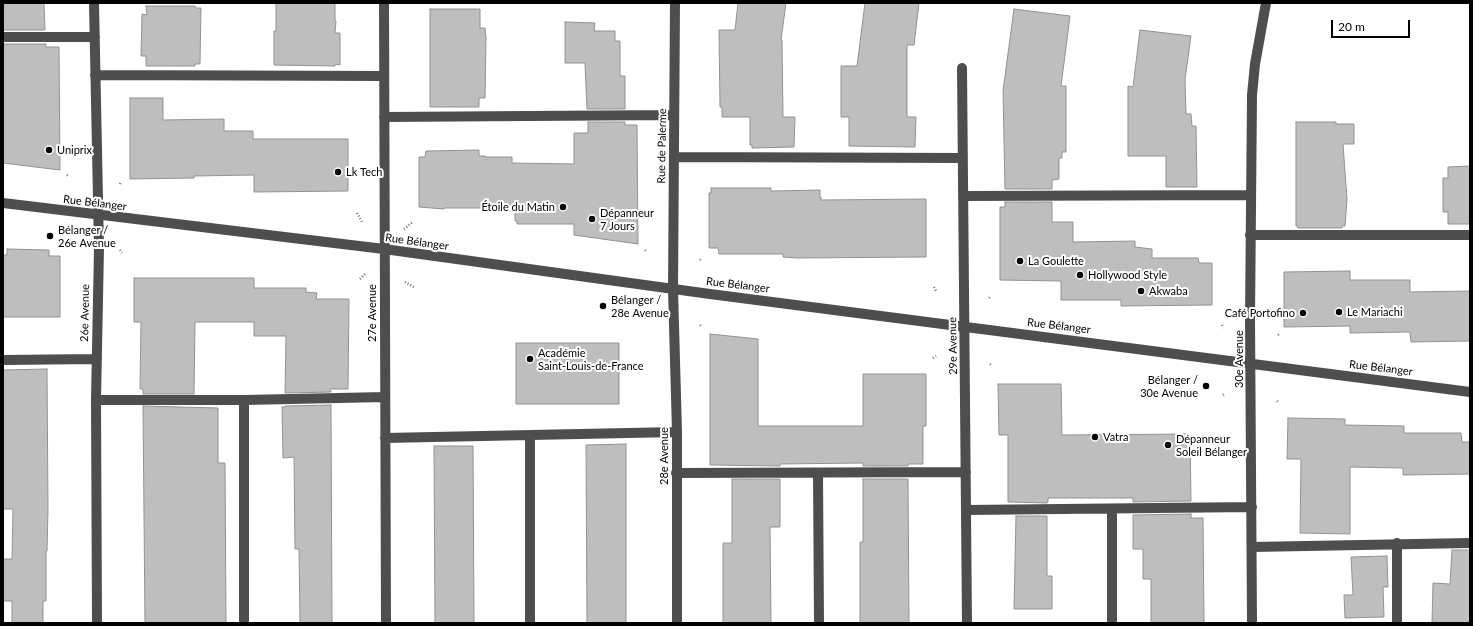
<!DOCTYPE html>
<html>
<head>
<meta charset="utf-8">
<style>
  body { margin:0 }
  #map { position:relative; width:1473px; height:626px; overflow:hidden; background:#fff; font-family:Lato,sans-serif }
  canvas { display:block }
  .frame { position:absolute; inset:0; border:4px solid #000; pointer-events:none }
  .scale { position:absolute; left:1331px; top:20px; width:79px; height:18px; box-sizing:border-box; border:2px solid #000; border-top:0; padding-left:5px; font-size:12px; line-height:14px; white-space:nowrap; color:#000; -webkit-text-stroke:3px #fff; paint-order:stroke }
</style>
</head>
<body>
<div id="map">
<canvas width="1473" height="626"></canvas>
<div class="frame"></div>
<div class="scale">20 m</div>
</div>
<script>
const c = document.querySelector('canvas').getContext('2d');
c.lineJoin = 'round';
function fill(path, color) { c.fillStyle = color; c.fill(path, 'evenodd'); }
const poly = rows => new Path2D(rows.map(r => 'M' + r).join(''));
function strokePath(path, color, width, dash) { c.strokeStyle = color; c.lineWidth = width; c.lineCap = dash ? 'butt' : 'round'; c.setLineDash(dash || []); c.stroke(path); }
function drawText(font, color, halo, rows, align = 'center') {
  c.font = font + ' Lato,sans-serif'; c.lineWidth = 4; c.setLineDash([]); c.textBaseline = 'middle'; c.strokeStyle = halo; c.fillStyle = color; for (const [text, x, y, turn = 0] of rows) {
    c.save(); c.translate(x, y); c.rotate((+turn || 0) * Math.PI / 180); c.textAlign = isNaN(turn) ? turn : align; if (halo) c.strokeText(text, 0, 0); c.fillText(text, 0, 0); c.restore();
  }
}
const building = poly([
  [3,3,44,3,45,30,3,30,3,3],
  [276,3,335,3,335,21,336,21,335,33,340,33,340,65,335,64,335,66,274,65,274,31,276,31,276,3],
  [738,3,786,3,781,40,782,40,783,117,795,117,794,147,752,148,752,145,750,145,750,117,722,117,722,107,720,107,719,30,735,30,738,3],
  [865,3,919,3,914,45,907,45,907,117,916,117,915,147,849,146,849,117,841,117,841,66,857,66,865,3],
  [146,6,195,6,196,8,201,8,200,64,195,64,195,66,146,66,146,56,141,56,142,14,147,15,146,6],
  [430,9,480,9,480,28,485,28,486,38,485,98,479,98,479,107,430,107,430,9],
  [1014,9,1070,16,1061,86,1066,86,1066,152,1062,152,1062,158,1059,158,1059,179,1052,180,1052,189,1005,189,1003,91,1014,9],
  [565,22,595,23,594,31,615,31,615,41,620,41,620,76,625,76,625,109,587,109,585,63,565,63,565,22],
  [1140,30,1191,36,1185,79,1186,114,1191,114,1192,126,1196,126,1197,187,1166,187,1166,156,1128,156,1128,86,1133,87,1140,30],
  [3,44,46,44,46,47,59,47,60,170,3,163,3,44],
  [130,98,163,98,163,120,224,119,224,131,253,131,253,139,348,139,348,191,254,192,254,175,194,176,194,178,130,179,130,98],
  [588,122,625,122,625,125,637,125,638,244,574,235,574,224,517,224,517,221,515,221,515,211,484,211,484,208,444,208,444,209,419,207,419,157,425,157,426,151,479,150,479,156,485,156,485,157,512,157,512,163,574,164,574,133,588,133,588,122],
  [1296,122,1336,122,1336,124,1354,124,1354,144,1343,144,1347,199,1345,226,1342,226,1342,228,1298,228,1298,226,1296,226,1296,122],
  [1470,166,1470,224,1448,224,1448,212,1443,212,1443,178,1448,178,1448,167,1470,166],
  [711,188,771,188,771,191,820,190,820,198,821,197,821,200,926,199,926,257,796,258,783,257,783,254,719,254,718,248,709,248,709,193,711,193,711,188],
  [1005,202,1052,202,1052,222,1073,222,1073,242,1135,241,1135,247,1152,249,1152,258,1198,258,1199,263,1212,263,1212,305,1121,306,1121,300,1061,300,1061,281,1000,280,1000,207,1005,207,1005,202],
  [7,249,49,250,49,256,60,256,60,317,3,317,3,255,7,255,7,249],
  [1350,271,1350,280,1410,280,1410,292,1470,291,1470,341,1411,342,1410,332,1350,333,1350,326,1284,327,1284,272,1350,271],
  [134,278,254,278,254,288,306,288,306,292,317,293,316,299,349,299,348,389,330,389,331,392,285,393,286,336,254,336,254,322,195,322,194,394,143,394,143,389,140,389,141,322,134,322,134,278],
  [710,334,758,339,758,426,863,426,863,374,926,374,926,426,923,426,923,464,908,464,908,466,863,466,863,463,780,464,780,466,710,465,710,334],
  [516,343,619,343,619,404,516,404,516,343],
  [47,369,48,509,47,551,46,551,46,601,43,601,43,623,12,623,12,601,3,601,3,559,12,559,13,509,3,509,3,370,47,369],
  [998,384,1061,384,1062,435,1190,434,1191,501,1133,502,1133,498,1048,498,1048,502,1047,503,1008,502,1008,435,999,435,998,384],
  [331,405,332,623,300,623,299,549,295,549,294,457,283,458,282,407,285,407,285,406,331,405],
  [143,406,218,408,218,463,225,463,226,623,145,623,143,406],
  [1288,418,1345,419,1345,425,1404,426,1404,433,1461,433,1462,442,1470,442,1470,474,1403,475,1403,468,1350,467,1350,534,1300,533,1301,459,1287,459,1288,418],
  [626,444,626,623,587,623,586,445,626,444],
  [434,446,473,446,474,623,435,623,434,446],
  [732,479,780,479,780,527,770,527,771,623,723,623,723,543,732,543,732,479],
  [863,479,908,479,909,623,860,623,860,542,863,542,863,479],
  [1191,514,1191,518,1203,518,1204,623,1151,623,1151,579,1143,579,1143,549,1133,549,1133,515,1191,514],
  [1016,516,1047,516,1047,576,1052,576,1052,609,1014,609,1016,516],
  [1452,550,1470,550,1470,623,1432,623,1433,583,1450,584,1452,550],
  [1387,556,1388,587,1383,587,1384,617,1345,618,1344,595,1353,595,1351,557,1387,556]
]);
fill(building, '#bebebe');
strokePath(building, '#929292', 1);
strokePath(poly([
  [67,175,69,177],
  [120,184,121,182],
  [357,213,362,222],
  [404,229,413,222],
  [70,247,72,244],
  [120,250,122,253],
  [645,250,647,252],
  [700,260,702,258],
  [360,279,365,274],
  [405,282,414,287],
  [934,287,936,291],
  [989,298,991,296],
  [644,318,646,316],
  [700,325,702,327],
  [1222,325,1223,328],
  [1278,335,1280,333],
  [933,358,936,356],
  [990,364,992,366],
  [1223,395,1225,393],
  [1277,401,1279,403]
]), '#707070', 2.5, [1, 2]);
strokePath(poly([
  [94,3,99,248,96,400,97,623],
  [384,3,386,623],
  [675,3,673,289,677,432,677,623],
  [3,37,95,37],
  [962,68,967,623],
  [95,75,384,76],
  [384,117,674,115],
  [674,157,962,158],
  [963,196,1250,195],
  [3,203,384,249,710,294,1470,392],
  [1250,235,1470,235],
  [3,360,97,359],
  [96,400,244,400,385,397],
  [530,436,530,623],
  [385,438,677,432],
  [676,473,966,472],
  [818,473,819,623],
  [966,510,1252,507],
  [1252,547,1470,543],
  [244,623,244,400],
  [1112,623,1112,509],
  [1252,623,1250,318,1252,95,1255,64,1266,3],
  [1397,623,1397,543]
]), '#4e4e4e', 10);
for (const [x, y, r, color] of [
  [49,150,4,"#000"],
  [338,172,4,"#000"],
  [563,207,4,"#000"],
  [592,219,4,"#000"],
  [50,236,4,"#000"],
  [1020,261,4,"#000"],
  [1080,275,4,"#000"],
  [1141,291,4,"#000"],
  [603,306,4,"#000"],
  [1339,312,4,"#000"],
  [1303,313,4,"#000"],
  [530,359,4,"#000"],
  [1206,386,4,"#000"],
  [1095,437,4,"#000"],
  [1168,445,4,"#000"]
]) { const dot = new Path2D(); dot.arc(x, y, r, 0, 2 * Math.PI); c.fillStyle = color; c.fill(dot); strokePath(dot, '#fff', 1.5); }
drawText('11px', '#000', '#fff', [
  ["Rue de Palerme",662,146,-89],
  ["Rue Bélanger",95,203,7],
  ["Rue Bélanger",417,242,8],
  ["Rue Bélanger",738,285,7],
  ["26e Avenue",85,313,-89],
  ["27e Avenue",372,313,-90],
  ["Rue Bélanger",1059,326,7],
  ["29e Avenue",953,346,-91],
  ["30e Avenue",1239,359,-90],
  ["Rue Bélanger",1381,368,7],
  ["28e Avenue",664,456,-90]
]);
drawText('11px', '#000', '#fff', [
  ["Uniprix",57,150],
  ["Lk Tech",346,172],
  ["Étoile du Matin",555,207,"right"],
  ["Dépanneur",600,213],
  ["7 Jours",600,226],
  ["Bélanger /",58,230],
  ["26e Avenue",58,243],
  ["La Goulette",1028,261],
  ["Hollywood Style",1088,275],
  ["Akwaba",1149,291],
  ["Bélanger /",611,300],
  ["28e Avenue",611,313],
  ["Le Mariachi",1347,312],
  ["Café Portofino",1295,313,"right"],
  ["Académie",538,353],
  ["Saint-Louis-de-France",538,366],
  ["Bélanger /",1198,380,"right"],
  ["30e Avenue",1198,393,"right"],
  ["Vatra",1103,437],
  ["Dépanneur",1176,439],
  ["Soleil Bélanger",1176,452]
], 'left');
</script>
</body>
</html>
